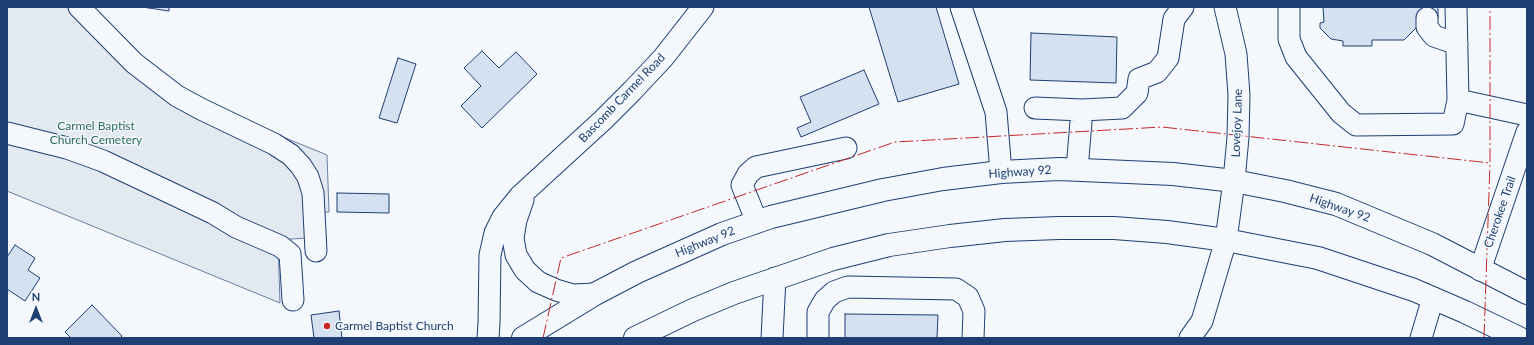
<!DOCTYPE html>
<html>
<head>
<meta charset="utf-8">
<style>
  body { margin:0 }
  #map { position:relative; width:1534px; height:345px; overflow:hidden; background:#f4f7fb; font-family:Lato,sans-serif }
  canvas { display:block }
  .frame { position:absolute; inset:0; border:8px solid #1d3f73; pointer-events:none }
  .north { position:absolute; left:16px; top:289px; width:40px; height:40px; -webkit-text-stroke:3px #f4f7fb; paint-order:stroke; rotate:0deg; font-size:11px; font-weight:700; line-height:16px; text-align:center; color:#1d3f73 }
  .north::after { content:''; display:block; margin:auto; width:14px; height:18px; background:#1d3f73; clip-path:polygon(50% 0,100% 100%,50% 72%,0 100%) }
</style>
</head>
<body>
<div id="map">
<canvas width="1534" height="345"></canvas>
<div class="frame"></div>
<div class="north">N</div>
</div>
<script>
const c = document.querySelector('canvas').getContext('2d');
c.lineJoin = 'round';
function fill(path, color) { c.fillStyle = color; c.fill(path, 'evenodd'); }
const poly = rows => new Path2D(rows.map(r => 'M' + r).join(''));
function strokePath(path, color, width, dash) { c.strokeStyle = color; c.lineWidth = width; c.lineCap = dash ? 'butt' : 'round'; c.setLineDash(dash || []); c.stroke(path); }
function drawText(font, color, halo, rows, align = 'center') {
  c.font = font + ' Lato,sans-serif'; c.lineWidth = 3; c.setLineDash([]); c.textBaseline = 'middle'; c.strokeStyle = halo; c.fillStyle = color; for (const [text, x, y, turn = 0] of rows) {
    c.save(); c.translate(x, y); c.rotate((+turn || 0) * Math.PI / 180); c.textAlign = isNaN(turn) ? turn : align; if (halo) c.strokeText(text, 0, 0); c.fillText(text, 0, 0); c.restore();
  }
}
const green = poly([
  [7,7,90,7,148,64,185,93,266,130,327,155,329,212,320,212,321,237,278,240,280,303,7,191,7,7]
]);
fill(green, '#e3e9f0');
strokePath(green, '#687fa3', 1);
const building = poly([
  [142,7,169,7,169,11,142,7],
  [869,7,936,7,959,84,898,102,869,7],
  [1323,7,1438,7,1438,18,1416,18,1418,26,1404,40,1372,40,1372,46,1343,46,1343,41,1331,39,1320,28,1320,23,1324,22,1323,7],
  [1031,33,1117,37,1116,83,1030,80,1031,33],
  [482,51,499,68,516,52,537,74,482,128,461,106,481,86,464,68,482,51],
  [398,58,416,64,397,123,379,118,398,58],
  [864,70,879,104,801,137,797,128,811,122,800,97,864,70],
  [337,193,389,194,389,213,337,212,337,193],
  [15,245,35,258,28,270,40,278,25,301,7,289,7,257,15,245],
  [92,305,122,336,120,338,71,338,65,332,92,305],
  [339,311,342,338,314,338,311,315,339,311],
  [845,314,938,315,937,338,845,338,845,314]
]);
fill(building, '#d5e0f0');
strokePath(building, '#1d3f73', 1);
const minor = poly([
  [79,7,134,63,177,96,201,109,274,144,291,155,301,166,308,177,313,193,316,251],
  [961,7,996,112,1001,172],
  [1289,7,1289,39,1296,57,1341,113,1356,125,1453,124,1458,100],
  [1456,7,1458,100,1527,115],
  [1427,18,1427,27,1434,36,1457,44],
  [1035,108,1082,110],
  [7,133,67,148,103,161,213,213,236,227,280,246,290,254,293,300],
  [1077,169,1082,110,1122,108,1137,93,1139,79,1157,72,1168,58,1174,19,1183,7],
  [523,200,516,220,513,238,516,255,525,270,538,282,556,290,573,295,595,294],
  [757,222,742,185,748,174,756,167,846,148],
  [1480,270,1527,132],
  [488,338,489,323,490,255,495,233,503,217,520,196,603,120,632,91,663,58,703,7],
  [772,338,775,278],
  [818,338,818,312,825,300,834,292,848,287,956,289,968,297,974,311,973,338],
  [1190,338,1202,321,1226,240,1234,181,1238,137,1239,95,1236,54,1225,7],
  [1421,338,1433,298]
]);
const major = poly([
  [523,338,595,294,637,272,722,234,771,217,883,190,943,179,1001,172,1059,169,1173,174,1234,181,1285,191,1336,204,1432,244,1527,293],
  [635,338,693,310,734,293,833,259,889,245,950,236,1005,230,1059,228,1114,228,1167,232,1226,240,1318,258,1414,290,1465,312,1519,338]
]);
strokePath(minor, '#1d3f73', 23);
strokePath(major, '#1d3f73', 24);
strokePath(minor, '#f4f7fb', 21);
strokePath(major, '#f4f7fb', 22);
strokePath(poly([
  [543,338,561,258,895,142,1162,127,1490,163],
  [1484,338,1490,163,1490,7]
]), '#c62828', 1, [14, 3, 2, 3]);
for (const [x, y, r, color] of [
  [327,326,4,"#c62828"]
]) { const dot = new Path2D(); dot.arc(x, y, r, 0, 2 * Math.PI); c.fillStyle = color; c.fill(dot); strokePath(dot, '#f4f7fb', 1.5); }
drawText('12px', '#1d3f73', '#f4f7fb', [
  ["Bascomb Carmel Road",622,98,-46],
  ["Lovejoy Lane",1237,123,-88],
  ["Highway 92",1020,172,-4],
  ["Highway 92",1340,208,19],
  ["Cherokee Trail",1500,212,-71],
  ["Highway 92",705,242,-22]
]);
drawText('12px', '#2c6c60', '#f4f7fb', [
  ["Carmel Baptist",96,126],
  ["Church Cemetery",96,140]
]);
drawText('12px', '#1d3f73', '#f4f7fb', [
  ["Carmel Baptist Church",335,326]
], 'left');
</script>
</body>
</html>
